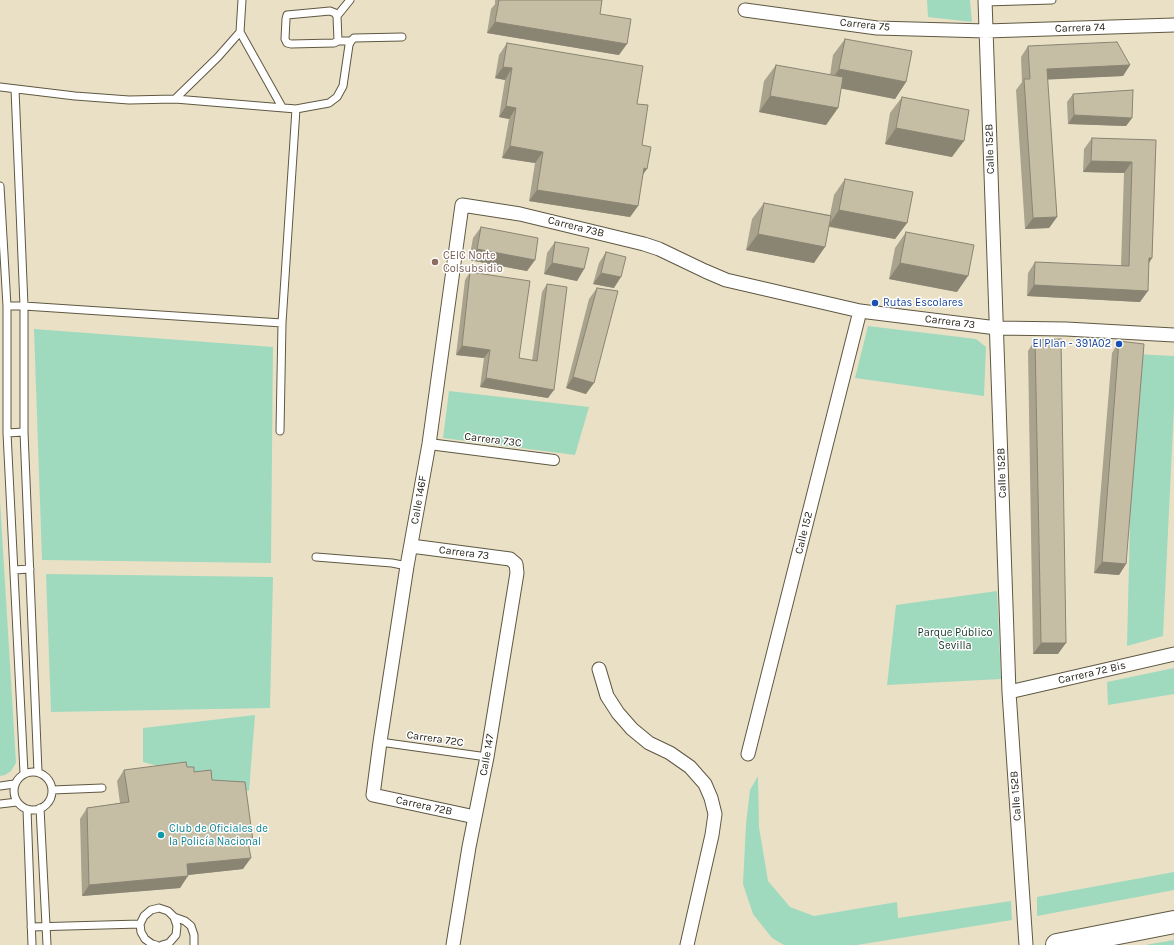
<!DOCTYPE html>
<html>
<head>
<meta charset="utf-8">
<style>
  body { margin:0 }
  canvas { display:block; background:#e9e0c6 }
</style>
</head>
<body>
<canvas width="1174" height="945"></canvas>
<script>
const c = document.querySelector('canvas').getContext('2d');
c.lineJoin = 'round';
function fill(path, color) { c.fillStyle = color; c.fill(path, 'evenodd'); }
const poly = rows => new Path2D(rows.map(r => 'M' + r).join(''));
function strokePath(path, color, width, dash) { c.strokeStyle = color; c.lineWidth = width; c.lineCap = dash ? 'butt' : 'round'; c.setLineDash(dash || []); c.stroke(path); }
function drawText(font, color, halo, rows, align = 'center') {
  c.font = font + ' Karla,sans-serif'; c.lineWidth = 3; c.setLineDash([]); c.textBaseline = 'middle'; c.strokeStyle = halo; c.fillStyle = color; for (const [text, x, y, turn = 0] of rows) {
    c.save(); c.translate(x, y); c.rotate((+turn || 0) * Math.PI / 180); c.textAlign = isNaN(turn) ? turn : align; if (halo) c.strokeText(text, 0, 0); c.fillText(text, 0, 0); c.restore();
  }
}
fill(poly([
  [927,0,970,0,972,22,928,17],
  [868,326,976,339,986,347,984,396,855,378],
  [34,329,273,347,271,563,42,560],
  [1134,354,1174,356,1174,407,1163,636,1127,646],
  [449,391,589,407,575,455,443,438],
  [0,501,16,763,11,771,5,775,0,776],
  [46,574,273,577,270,708,51,712],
  [997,591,1001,679,887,685,896,605],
  [1174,668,1174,694,1108,705,1107,682],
  [255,715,249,791,143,762,143,728],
  [758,776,759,827,768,881,790,907,814,916,897,902,898,918,1011,901,1012,920,857,945,784,945,772,938,753,914,743,884,746,824,750,790],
  [1174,872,1174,890,1037,916,1037,897],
  [1174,940,1174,945,1145,945]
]), '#a0dabe');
const service = poly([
  [242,0,240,32,282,107],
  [985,2,1052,0],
  [337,16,350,0],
  [338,41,337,16,335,13,330,11,287,15,286,19,285,39,287,43,291,44,334,43,338,41,351,41],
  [0,87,75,96,129,100,175,99,296,109,329,103,337,97,343,86,349,45,351,41,354,38,402,37],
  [15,89,24,306,24,432,38,772],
  [175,99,218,57,240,32],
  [0,186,7,306,7,433,24,773],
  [7,306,24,306,282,323],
  [280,431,282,323,296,109],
  [7,433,24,432],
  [316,557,392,563,407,566],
  [14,570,30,569],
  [380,742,487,757],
  '14 791a19 19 0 1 1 38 0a19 19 0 1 1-38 0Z',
  [0,786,14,784],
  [52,790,102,788],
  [0,804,17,802],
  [40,808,47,945],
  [27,809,32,945],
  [31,927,140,924],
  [156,945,152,944,145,939,141,932,140,924,144,916,151,910,159,908,168,911,174,917,185,921,191,926,194,935,194,945],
  [162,945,169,943,176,935,177,926,174,917]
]);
const pedestrian = poly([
  [429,444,554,460]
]);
const minor = poly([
  [985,0,1009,692,1026,945],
  [745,10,877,28,986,31,1174,25],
  [411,546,510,559,516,564,517,573,487,757,469,847,453,945],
  [599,669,607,696,618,713,632,729,649,743,670,753,690,767,705,784,711,798,715,814,712,835,687,945],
  [1009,692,1174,654],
  [748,754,860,311],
  [475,817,373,795,380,742,407,566,429,444,462,205,520,214,644,244,659,249,705,271,726,280,860,311,997,328,1066,329,1174,335]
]);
const trunk = poly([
  [1057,945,1174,922]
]);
strokePath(service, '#5f5842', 9);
strokePath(pedestrian, '#5f5842', 12);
strokePath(minor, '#5f5842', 15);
strokePath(trunk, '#5f5842', 24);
strokePath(service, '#fff', 7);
strokePath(pedestrian, '#fff', 10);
strokePath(minor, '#fff', 13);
strokePath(trunk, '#fff', 22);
fill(poly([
  [495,0,602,0,600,14,619,55,487,33,491,9,495,4],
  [845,39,906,82,895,99,841,88,838,108,826,125,759,112,764,81,776,65,830,75,833,55],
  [507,43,637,104,642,145,642,175,638,206,630,217,529,201,535,163,502,158,509,119,499,117,505,80,495,78,499,55],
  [1028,46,1130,65,1123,76,1047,79,1057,217,1049,228,1025,229,1016,90,1022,82,1021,57],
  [1073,94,1132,118,1126,126,1068,124,1067,102],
  [902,97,952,157,885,144,890,113],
  [1092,138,1156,140,1152,258,1149,263,1140,302,1027,296,1028,273,1035,262,1121,266,1124,173,1083,172,1084,149],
  [845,179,907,223,895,239,829,227,814,263,746,250,752,219,764,203,830,215,834,195],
  [481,227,535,260,527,271,469,260,473,238],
  [906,232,957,292,889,279,895,248],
  [555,242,584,269,577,281,544,274,547,253],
  [606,252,614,288,593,284,599,263],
  [470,272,519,358,532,361,542,292,547,284,548,398,480,387,484,358,456,355,465,280],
  [597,288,586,394,566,388,589,299],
  [1035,340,1058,654,1033,654,1028,351],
  [1119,341,1126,564,1119,575,1094,573,1112,353],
  [187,767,194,772,212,780,249,846,243,869,187,875,180,888,82,896,80,819,87,808,120,803,117,781,124,770]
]), '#a9a38d');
fill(poly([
  [495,22,627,44,619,55,487,33],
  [1130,65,1123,76,1039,80,1047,69],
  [503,67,512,68,505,80,495,78],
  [839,69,906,82,895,99,828,86],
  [770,96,838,108,826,125,759,112],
  [506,106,516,108,509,119,499,117],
  [1074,115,1132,118,1126,126,1068,124],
  [896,128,964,141,952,157,885,144],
  [510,146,543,152,535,163,502,158],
  [1091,161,1132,162,1124,173,1083,172],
  [644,168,647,169,639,180],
  [537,190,638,206,630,217,529,201],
  [839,210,907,223,895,239,828,226],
  [1057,217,1049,228,1025,229,1033,218],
  [758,234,825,247,814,263,746,250],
  [477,249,535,260,527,271,469,260],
  [1149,258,1152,258,1144,270],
  [552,263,584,269,577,281,544,274],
  [900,263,968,276,957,292,889,279],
  [601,273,621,277,614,288,593,284],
  [1034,285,1148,291,1140,302,1027,296],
  [462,346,490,350,484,358,456,355],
  [573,377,594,383,586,394,566,388],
  [486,378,554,390,548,398,480,387],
  [1102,562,1126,564,1119,575,1094,573],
  [1041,643,1066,643,1058,654,1033,654],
  [253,841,245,852,248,842],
  [251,858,243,869,179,876,187,864],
  [188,876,180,888,82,896,89,885]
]), '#8a8473');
const building = poly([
  [499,0,602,0,600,14,631,19,627,44,495,22,499,0],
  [845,39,912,51,906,82,839,69,845,39],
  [1117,42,1130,65,1047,69,1057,217,1033,218,1024,79,1030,79,1028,46,1117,42],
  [507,43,643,66,637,104,648,105,642,145,651,147,647,169,644,168,638,206,537,190,543,152,510,146,516,108,506,106,512,68,503,67,507,43],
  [776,65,843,77,838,108,770,96,776,65],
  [1133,90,1132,118,1074,115,1073,94,1133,90],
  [902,97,969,110,964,141,896,128,902,97],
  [1092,138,1156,140,1152,258,1149,258,1148,291,1034,285,1035,262,1129,266,1132,162,1091,161,1092,138],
  [845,179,913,192,907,223,839,210,845,179],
  [764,203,831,216,825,247,758,234,764,203],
  [481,227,538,238,535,260,477,249,481,227],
  [906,232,974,245,968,276,900,263,906,232],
  [555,242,589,248,584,269,552,263,555,242],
  [606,252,626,257,621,277,601,273,606,252],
  [470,272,530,281,519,358,537,361,547,284,567,287,554,390,486,378,490,350,462,346,470,272],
  [597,288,618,291,594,383,573,377,597,288],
  [1061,339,1066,643,1041,643,1035,340,1061,339],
  [1119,341,1144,344,1126,564,1102,562,1119,341],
  [186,762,187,767,194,767,194,772,211,770,212,780,245,782,253,841,248,842,251,858,187,864,188,876,89,885,87,808,129,802,124,770,186,762]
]);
fill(building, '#c5bda4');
strokePath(building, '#8a8473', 1);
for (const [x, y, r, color] of [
  [435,262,4,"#8d6e63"],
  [875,303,4,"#1a4fb4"],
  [1119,344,4,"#1a4fb4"],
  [161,835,4,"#0f9aa8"]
]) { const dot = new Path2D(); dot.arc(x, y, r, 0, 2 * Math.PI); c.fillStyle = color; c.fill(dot); strokePath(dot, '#fff', 1.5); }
drawText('11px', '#29261c', '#fff', [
  ["Carrera 75",865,25,6],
  ["Carrera 74",1080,28,-2],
  ["Calle 152B",990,149,-92],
  ["Carrera 73B",576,227,14],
  ["Carrera 73",950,322,7],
  ["Carrera 73C",493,440,7],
  ["Calle 152B",1002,473,-92],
  ["Calle 146F",419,500,-80],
  ["Calle 152",804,533,-76],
  ["Carrera 73",464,553,7],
  ["Carrera 72 Bis",1092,673,-13],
  ["Carrera 72C",435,739,8],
  ["Calle 147",487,755,-80],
  ["Calle 152B",1016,796,-94],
  ["Carrera 72B",424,806,12]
]);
drawText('11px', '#785e54', '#fff', [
  ["CEIC Norte",443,256],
  ["Colsubsidio",443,269]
], 'left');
drawText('11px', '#164399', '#fff', [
  ["Rutas Escolares",883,303],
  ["El Plan - 391A02",1111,344,"right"]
], 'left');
drawText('11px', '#133426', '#fff', [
  ["Parque Público",955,633],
  ["Sevilla",955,646]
]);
drawText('11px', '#0d838f', '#fff', [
  ["Club de Oficiales de",169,829],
  ["la Policía Nacional",169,842]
], 'left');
</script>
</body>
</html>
